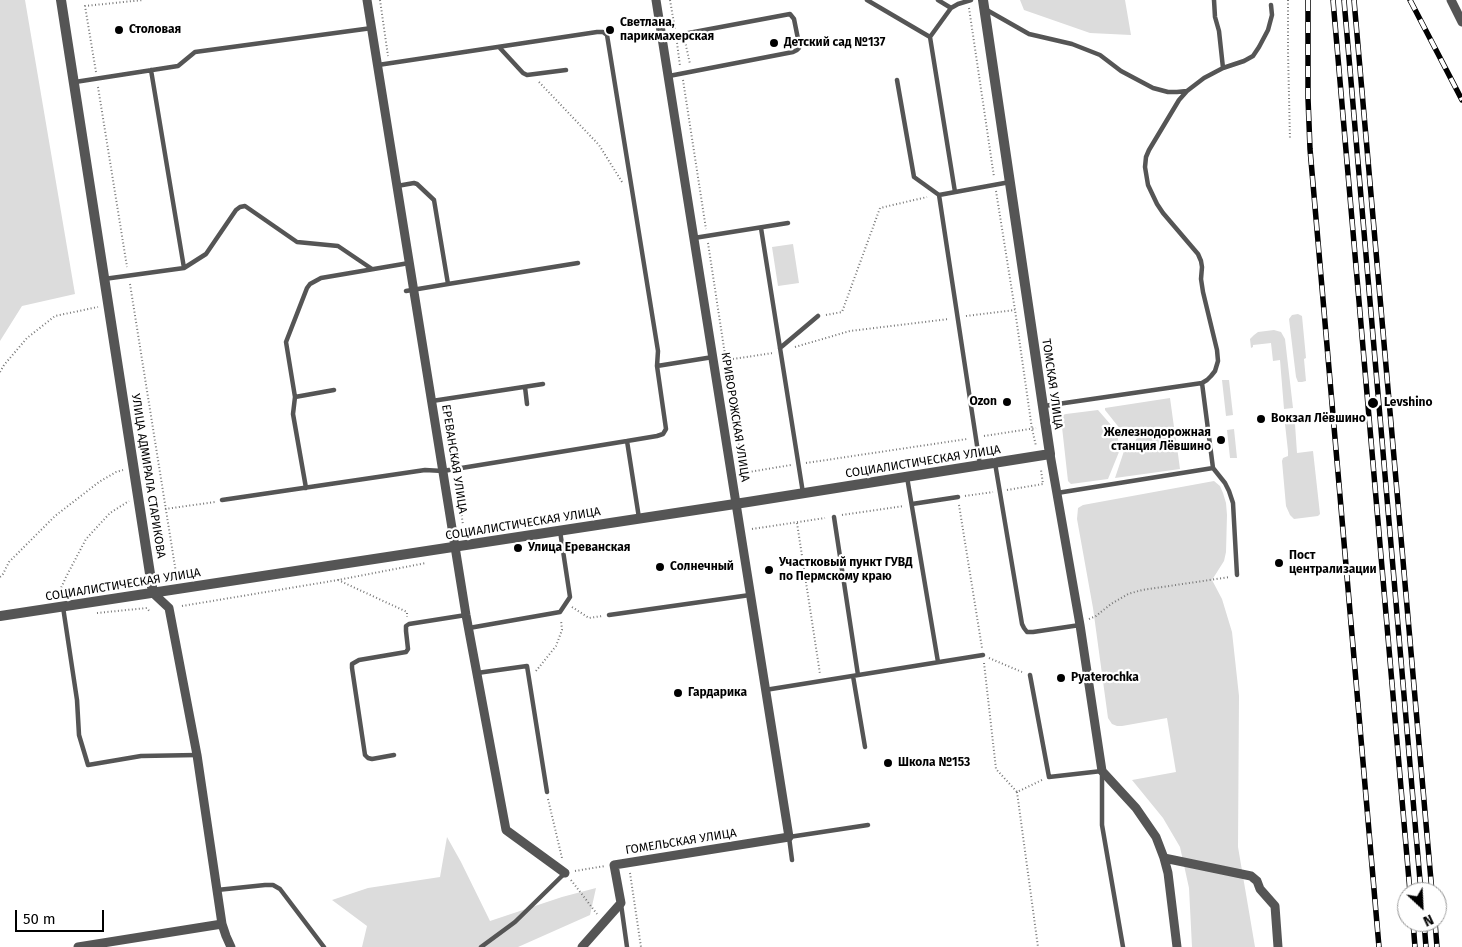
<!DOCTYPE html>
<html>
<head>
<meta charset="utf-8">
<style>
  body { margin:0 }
  #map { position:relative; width:1462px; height:947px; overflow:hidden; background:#fff; font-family:"Fira Sans",sans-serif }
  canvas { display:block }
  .north { position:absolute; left:1397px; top:882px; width:50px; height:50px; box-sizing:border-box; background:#fff; border:1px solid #999; border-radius:50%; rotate:155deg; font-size:14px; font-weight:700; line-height:20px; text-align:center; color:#000 }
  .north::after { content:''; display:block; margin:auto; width:18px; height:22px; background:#000; clip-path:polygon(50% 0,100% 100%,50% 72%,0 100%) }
  .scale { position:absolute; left:15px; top:910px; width:89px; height:22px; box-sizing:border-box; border:2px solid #000; border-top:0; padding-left:6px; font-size:15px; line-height:18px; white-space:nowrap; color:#000; -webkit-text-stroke:4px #fff; paint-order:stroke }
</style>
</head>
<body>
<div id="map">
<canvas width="1462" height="947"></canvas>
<div class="north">N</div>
<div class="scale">50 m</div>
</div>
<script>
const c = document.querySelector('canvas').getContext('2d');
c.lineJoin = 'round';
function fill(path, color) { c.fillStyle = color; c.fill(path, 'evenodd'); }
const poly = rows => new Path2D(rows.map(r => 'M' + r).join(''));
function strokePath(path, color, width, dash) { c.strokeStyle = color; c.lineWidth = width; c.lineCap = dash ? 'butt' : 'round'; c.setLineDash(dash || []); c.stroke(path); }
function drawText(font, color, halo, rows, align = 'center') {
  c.font = font + ' "Fira Sans",sans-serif'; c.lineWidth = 4.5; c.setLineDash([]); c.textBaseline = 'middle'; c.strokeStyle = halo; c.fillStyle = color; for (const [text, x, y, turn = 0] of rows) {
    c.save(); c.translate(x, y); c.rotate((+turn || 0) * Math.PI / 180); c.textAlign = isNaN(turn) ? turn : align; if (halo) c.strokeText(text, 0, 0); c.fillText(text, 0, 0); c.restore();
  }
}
fill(poly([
  [0,0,25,0,75,294,22,306,0,341],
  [1020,0,1125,0,1131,35,1090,33,1024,10],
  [793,244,799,283,778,286,772,247],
  [1298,314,1302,316,1306,358,1304,359,1306,381,1302,382,1298,382,1296,377,1289,319,1292,315],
  [1274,330,1281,332,1285,339,1293,408,1284,409,1280,360,1273,361,1271,343,1253,345,1253,347,1251,348,1250,339,1254,335,1258,332],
  [1222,380,1229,380,1233,415,1226,416],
  [1170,398,1174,427,1136,433,1128,429,1121,430,1105,410,1105,408],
  [1098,410,1118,433,1118,440,1121,447,1108,479,1071,484,1068,481,1061,418,1063,415,1066,414],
  [1285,424,1295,424,1297,453,1313,451,1320,514,1318,516,1294,519,1290,515,1286,506,1282,461,1283,458,1288,456,1288,451],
  [1234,429,1237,458,1230,458,1227,430],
  [1175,432,1180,469,1115,478,1125,448,1133,445,1137,438],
  [1214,481,1220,486,1223,493,1226,503,1227,515,1226,552,1224,561,1212,580,1222,599,1232,632,1239,696,1238,847,1255,947,1192,947,1189,888,1180,847,1163,818,1132,780,1176,772,1167,718,1122,726,1117,726,1112,724,1108,718,1093,608,1077,519,1078,508,1083,505],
  [447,837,461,862,490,921,562,897,596,888,590,915,518,947,362,947,367,926,332,900,368,888,440,877]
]), '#dcdcdc');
strokePath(poly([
  [380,0,388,56],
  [670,0,675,29],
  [1288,0,1288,52,1290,140],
  [969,8,994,177],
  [685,41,690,64],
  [677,43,680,66],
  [96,72,85,6,143,0],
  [683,80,706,229],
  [539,82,599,145,622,182],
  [98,87,127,267],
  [996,191,1015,310,1032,429,1036,446],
  [708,243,743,473,791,465],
  [130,284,176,573],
  [826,315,842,312,880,208,927,197],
  [966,316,1015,310],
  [795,347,850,331,949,319],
  [726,360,773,353],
  [0,372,4,365,27,338,55,316,98,307],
  [984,436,1036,428],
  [806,463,967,439],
  [1007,490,1043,484,1041,470],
  [458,491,463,525],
  [965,496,993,492],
  [959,505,982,648],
  [165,509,215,502],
  [842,515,904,506],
  [797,523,820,674],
  [752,529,825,518],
  [0,577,3,574,9,562,55,516,99,482,116,472,123,470],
  [338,580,407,612,407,617],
  [57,597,66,577,86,539,110,513,129,501],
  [182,606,338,580,426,563],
  [572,607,589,618,602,616],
  [97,613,147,608,150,612],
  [1089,619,1096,616,1111,604,1128,594,1142,590,1230,577],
  [989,658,1022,672],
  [984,663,996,769,1017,792,1042,780],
  [536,671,556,646,562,630,561,620],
  [1017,792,1038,947],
  [548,799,562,858],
  [575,871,605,866],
  [630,873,641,947],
  [571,880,597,914]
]), '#777', 2, [1, 2.5]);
strokePath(poly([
  [867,0,930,37],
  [938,0,951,8],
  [1214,0,1215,17,1219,31,1223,68],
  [985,9,1029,34,1072,44,1100,55,1121,71,1153,88,1168,92,1177,92,1187,91,1204,78,1223,68,1244,61,1253,56,1259,47,1268,30,1272,15,1271,5],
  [662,38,790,14,794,19,799,44,799,48,797,50,793,52,669,76],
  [499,47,523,73,527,75,566,70],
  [378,65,597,32,603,32,607,35,658,351,657,366],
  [897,80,914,177,939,195,1010,182],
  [75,82,178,66,195,52,372,28],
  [1187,91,1179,100,1149,150,1146,157,1145,167,1148,185,1157,204,1163,213,1198,254,1201,261,1202,267,1201,279,1203,292,1217,350,1218,361,1215,371,1211,376,1207,380,1202,383],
  [397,186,414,183,417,184,434,200,448,284,578,263],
  [955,192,930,37,951,8,958,4,971,0],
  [939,195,980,465],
  [761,228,803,493],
  [694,238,788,223],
  [184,268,206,254,236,210,240,207,245,206,297,242,338,246,372,269],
  [104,279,184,268,151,70],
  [406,291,448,284],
  [780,348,818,316],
  [525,387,527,404],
  [334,390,295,397,286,342,307,288,310,284,321,278,409,263],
  [295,397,293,414,306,488],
  [432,401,543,384],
  [1044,406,1202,383,1213,468,1057,493],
  [627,441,657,436,663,434,666,429,657,366,713,357],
  [995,463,1022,624,1024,628,1027,632,1033,632,1080,625],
  [1213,468,1225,483,1229,491,1233,503,1237,575],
  [907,477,938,662],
  [222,500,425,470,443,471,627,441,639,518],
  [912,504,958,497],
  [834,517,858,675],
  [63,607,77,700,79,735,88,765,141,756,197,755],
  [609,615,750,595],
  [469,628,560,612,570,597,560,531],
  [477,673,527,666,547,792],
  [1030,675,1049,777,1102,771,1102,825,1123,947],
  [853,676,865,747],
  [765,690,983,655],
  [394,755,372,759,368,758,365,755,352,668,352,664,359,660,406,652,408,649,406,631,406,626,409,624,466,615],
  [792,860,789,837,868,825],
  [217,890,265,885,273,885,280,889,324,947],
  [621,904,627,947],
  [481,947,515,922,565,873]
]), '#555', 4.5);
strokePath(poly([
  [367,0,466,615,506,830,565,873],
  [1451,0,1462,22],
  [1050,454,1080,625,1102,771,1136,808,1156,837,1164,858,1168,873,1177,947],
  [153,593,169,608,197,755,222,924,226,936,231,947],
  [1164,858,1251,876,1257,881,1260,889,1275,906,1278,947],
  [78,947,222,924],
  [582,947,621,903,614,865,789,837,656,0]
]), '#555', 9);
strokePath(poly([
  [61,0,153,593],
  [0,616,748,502,1050,454,983,0]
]), '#555', 10);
const rail = poly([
  [1308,0,1308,98,1310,149,1379,947],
  [1333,0,1410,892],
  [1344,0,1421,892],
  [1354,0,1432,892],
  [1410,0,1462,100],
  [1413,922,1415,947],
  [1424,922,1426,947],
  [1435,922,1437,947]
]);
strokePath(rail, '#000', 5.5);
strokePath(rail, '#fff', 4, [11]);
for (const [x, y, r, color] of [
  [119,30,5,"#000"],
  [610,30,5,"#000"],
  [774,43,5,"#000"],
  [1007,402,5,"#000"],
  [1373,403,6,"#000"],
  [1261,419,5,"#000"],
  [1221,440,5,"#000"],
  [518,548,5,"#000"],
  [1279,563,5,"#000"],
  [660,567,5,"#000"],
  [769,570,5,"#000"],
  [1061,678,5,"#000"],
  [678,693,5,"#000"],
  [888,763,5,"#000"]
]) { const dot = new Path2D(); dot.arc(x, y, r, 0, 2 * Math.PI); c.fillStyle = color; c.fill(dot); strokePath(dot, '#fff', 2); }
drawText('bold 12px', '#000', '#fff', [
  ["Светлана,",620,23],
  ["парикмахерская",620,37],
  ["Столовая",129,30],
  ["Детский сад №137",784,43],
  ["Ozon",997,402,"right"],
  ["Levshino",1384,403],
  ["Вокзал Лёвшино",1271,419],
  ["Железнодорожная",1211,433,"right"],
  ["станция Лёвшино",1211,447,"right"],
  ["Улица Ереванская",528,548],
  ["Пост",1289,556],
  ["централизации",1289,570],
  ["Участковый пункт ГУВД",779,563],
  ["по Пермскому краю",779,577],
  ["Солнечный",670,567],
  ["Pyaterochka",1071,678],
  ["Гардарика",688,693],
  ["Школа №153",898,763]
], 'left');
drawText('12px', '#000', '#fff', [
  ["ТОМСКАЯ УЛИЦА",1052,384,82],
  ["КРИВОРОЖСКАЯ УЛИЦА",735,417,81],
  ["ЕРЕВАНСКАЯ УЛИЦА",454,459,81],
  ["СОЦИАЛИСТИЧЕСКАЯ УЛИЦА",923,462,-9],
  ["УЛИЦА АДМИРАЛА СТАРИКОВА",148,476,81],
  ["СОЦИАЛИСТИЧЕСКАЯ УЛИЦА",523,524,-9],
  ["СОЦИАЛИСТИЧЕСКАЯ УЛИЦА",123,585,-9],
  ["ГОМЕЛЬСКАЯ УЛИЦА",681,842,-9]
]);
</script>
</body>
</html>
